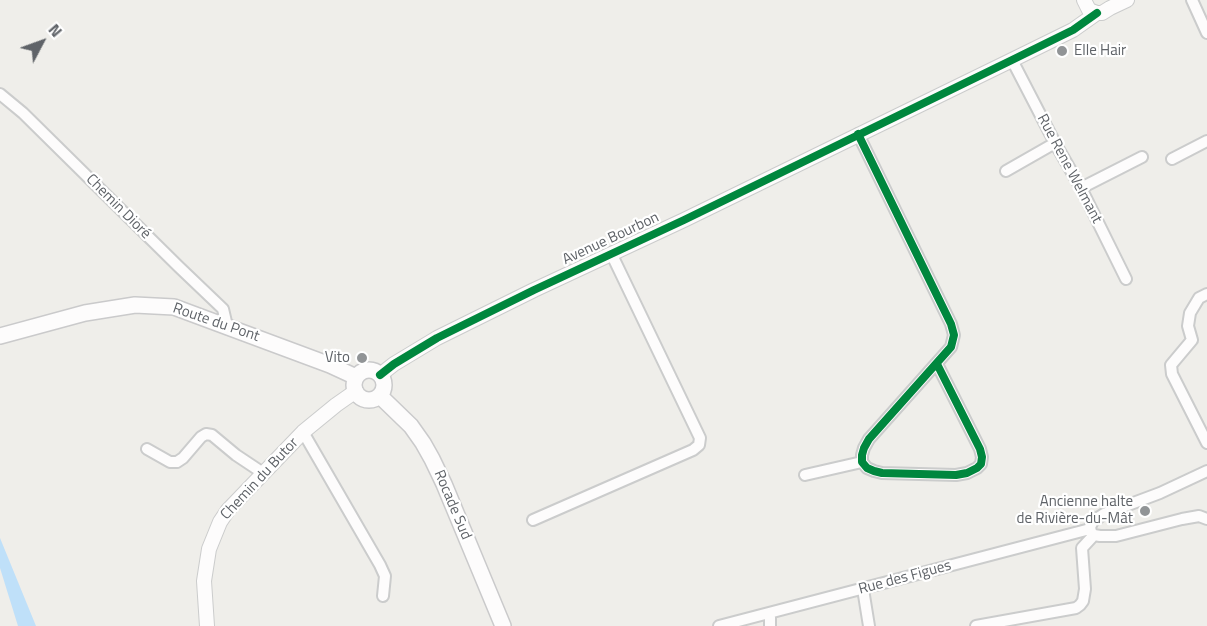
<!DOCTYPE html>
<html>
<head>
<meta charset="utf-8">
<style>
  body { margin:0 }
  #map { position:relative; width:1207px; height:626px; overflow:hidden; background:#efeeea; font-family:"Titillium Web",sans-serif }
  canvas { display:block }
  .north { position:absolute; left:12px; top:12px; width:60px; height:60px; -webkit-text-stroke:4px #fff; paint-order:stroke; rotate:49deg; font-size:16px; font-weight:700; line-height:24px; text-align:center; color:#5f6368 }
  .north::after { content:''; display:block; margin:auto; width:21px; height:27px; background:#5f6368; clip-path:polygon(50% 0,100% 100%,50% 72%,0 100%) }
</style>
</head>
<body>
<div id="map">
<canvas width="1207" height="626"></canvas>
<div class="north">N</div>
</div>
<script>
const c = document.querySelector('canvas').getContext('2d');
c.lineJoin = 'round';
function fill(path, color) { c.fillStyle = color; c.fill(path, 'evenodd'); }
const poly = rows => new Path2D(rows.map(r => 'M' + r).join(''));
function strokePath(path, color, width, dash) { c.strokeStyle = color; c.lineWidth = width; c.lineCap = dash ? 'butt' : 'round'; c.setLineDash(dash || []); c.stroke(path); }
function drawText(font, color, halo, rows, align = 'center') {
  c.font = font + ' "Titillium Web",sans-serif'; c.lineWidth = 4.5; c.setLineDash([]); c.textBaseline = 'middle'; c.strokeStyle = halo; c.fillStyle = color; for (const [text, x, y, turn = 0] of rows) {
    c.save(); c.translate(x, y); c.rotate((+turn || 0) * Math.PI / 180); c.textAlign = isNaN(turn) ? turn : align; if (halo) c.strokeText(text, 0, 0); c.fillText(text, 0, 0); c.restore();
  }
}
fill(poly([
  [0,538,36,626,18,626,0,568]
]), '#bfe0f9');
const minor = poly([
  [1192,0,1207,33],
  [1012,60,1055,143,1081,188,1126,279],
  [0,94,23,113,179,267,223,309,227,326],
  [858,134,951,324,954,335,951,347,869,439,864,448,862,455,862,462,867,468,874,471,882,473,956,475,967,473,977,468,981,464,982,457,980,449,937,364],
  [1172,159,1207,141],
  [1006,171,1055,143],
  [1081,188,1142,157],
  [1207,294,1199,298,1190,313,1188,326,1192,340,1171,365,1172,374,1207,443],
  [303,432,380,565,385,576,383,596],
  [147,449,170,462,177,462,183,458,201,437,206,434,212,435,236,455,263,473],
  [1207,471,1160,493,1104,514,1093,521,1090,527,1091,532,1094,535,1100,536,1116,536,1182,519,1199,516,1207,519],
  [805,475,862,462],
  [533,520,693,450,699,445,700,438,611,253],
  [863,589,869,626],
  [770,614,770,626],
  [719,626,1090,529],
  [976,626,1076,608,1080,605,1083,601,1085,589,1082,548,1094,535]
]);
const tertiary = poly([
  [1084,0,1089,10,1097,13,1102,13,1110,8,1127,0],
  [380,375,394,364,437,338,534,290,684,220,1012,60,1073,30,1097,13],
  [207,626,204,581,209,549,220,522,228,510,303,432,336,405,356,391]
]);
const secondary = poly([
  [0,336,85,313,135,305,174,307,330,365,356,377],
  '354 385a15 15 0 1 1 30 0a15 15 0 1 1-30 0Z',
  [380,396,411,426,423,443,432,459,444,484,503,626]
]);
strokePath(minor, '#cbcccc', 14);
strokePath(tertiary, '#cbcccc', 16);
strokePath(secondary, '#cacacb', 18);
strokePath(minor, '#fdfcfc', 10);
strokePath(tertiary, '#fdfcfc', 14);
strokePath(secondary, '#fdfcfc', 15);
strokePath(poly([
  [858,134,951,324,954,335,951,347,869,439,864,448,862,455,862,462,867,468,874,471,882,473,956,475,967,473,977,468,981,464,982,457,980,449,937,364],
  [380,375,394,364,437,338,534,290,684,220,1012,60,1073,30,1097,13]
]), '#00873e', 8);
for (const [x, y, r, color] of [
  [1062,51,6,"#919496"],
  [362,358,6,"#919496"],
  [1145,511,6,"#919496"]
]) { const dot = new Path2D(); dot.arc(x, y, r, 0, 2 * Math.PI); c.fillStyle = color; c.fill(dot); strokePath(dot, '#fff', 2); }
drawText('15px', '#5f6368', '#fff', [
  ["Elle Hair",1074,51,"left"],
  ["Vito",350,358],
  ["Ancienne halte",1133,502],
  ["de Rivière-du-Mât",1133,519]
], 'right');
drawText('15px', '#5f6368', '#fff', [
  ["Rue Rene Welmant",1069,169,62],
  ["Chemin Dioré",118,207,45],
  ["Avenue Bourbon",611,239,-25],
  ["Route du Pont",216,323,19],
  ["Chemin du Butor",260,479,-47],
  ["Rocade Sud",452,505,67],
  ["Rue des Figues",905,578,-15]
]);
</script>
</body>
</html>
